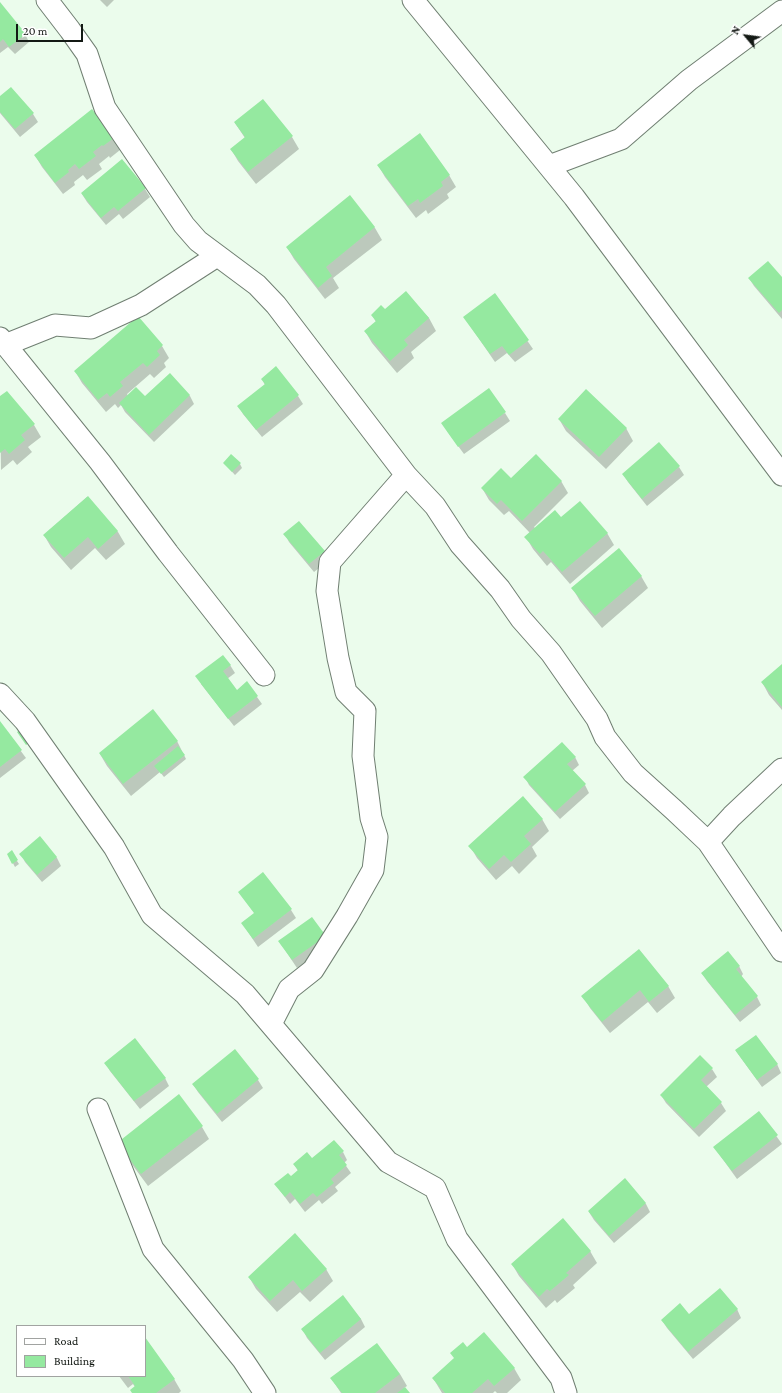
<!DOCTYPE html>
<html>
<head>
<meta charset="utf-8">
<style>
  body { margin:0 }
  #map { position:relative; width:782px; height:1393px; overflow:hidden; background:#ebfcec; font-family:"Crimson Pro",serif }
  canvas { display:block }
  .legend { position:absolute; left:16px; top:1325px; width:130px; height:52px; box-sizing:border-box; background:#fff; border:1px solid #a1a3a1; margin:0; padding:5px 7px; list-style:none; font-size:12px; color:#131914 }
  .legend li { display:flex; align-items:center; gap:8px; height:20px }
  .legend b { width:20px; border:1px solid #a1a3a1 }
  .north { position:absolute; left:726px; top:16px; width:40px; height:40px; -webkit-text-stroke:3px #fff; paint-order:stroke; rotate:299deg; font-size:11px; font-weight:700; line-height:16px; text-align:center; color:#131914 }
  .north::after { content:''; display:block; margin:auto; width:14px; height:18px; background:#131914; clip-path:polygon(50% 0,100% 100%,50% 72%,0 100%) }
  .scale { position:absolute; left:16px; top:24px; width:67px; height:18px; box-sizing:border-box; border:2px solid #131914; border-top:0; padding-left:5px; font-size:12px; line-height:14px; white-space:nowrap; color:#131914; -webkit-text-stroke:3px #fff; paint-order:stroke }
</style>
</head>
<body>
<div id="map">
<canvas width="782" height="1393"></canvas>
<ul class="legend">
<li><b style="height:5px;background:#fff"></b>Road</li>
<li><b style="height:11px;background:#95e9a0"></b>Building</li>
</ul>
<div class="north">N</div>
<div class="scale">20 m</div>
</div>
<script>
const c = document.querySelector('canvas').getContext('2d');
c.lineJoin = 'round';
function fill(path, color) { c.fillStyle = color; c.fill(path, 'evenodd'); }
const poly = rows => new Path2D(rows.map(r => 'M' + r).join(''));
function strokePath(path, color, width, dash) { c.strokeStyle = color; c.lineWidth = width; c.lineCap = dash ? 'butt' : 'round'; c.setLineDash(dash || []); c.stroke(path); }
fill(poly([
  [100,0,114,0,107,7],
  [0,3,25,34,29,42,15,54,8,47,0,53],
  [0,97,33,114,38,122,20,137,0,113],
  [263,100,292,137,299,149,256,184,238,161,231,149,245,138,235,123],
  [113,138,120,150,110,158,109,156,99,164,102,169,87,180,83,175,74,182,75,185,63,194,42,167,35,155],
  [378,165,449,175,456,187,447,194,449,198,428,214,426,210,416,218,385,177],
  [145,189,150,197,123,219,119,214,106,225,87,202,82,194],
  [350,197,375,228,382,240,333,278,339,288,325,299,294,259,287,247],
  [749,278,782,279,782,319,754,286],
  [406,293,429,318,436,331,411,352,414,358,397,373,372,343,365,331,376,322,372,315,384,311],
  [495,294,533,349,515,362,507,353,495,362,464,317],
  [138,317,162,346,169,358,164,363,166,367,154,378,150,374,127,394,128,396,145,398,170,375,190,396,194,404,154,442,125,412,121,405,118,408,115,404,106,412,82,383,75,371],
  [276,368,298,396,303,404,262,437,243,414,239,406,265,385,262,379],
  [0,397,34,425,41,437,28,447,32,452,17,465,13,460,1,470],
  [505,413,510,421,464,454,447,431],
  [559,419,626,428,633,441,606,469,566,431],
  [224,463,240,464,242,468,235,475],
  [679,467,684,475,647,506,628,482,623,474],
  [511,480,561,481,568,493,534,527,535,528,561,519,607,533,614,545,570,584,551,562,547,566,533,549,526,537,530,533,509,511,504,515,489,500,482,488],
  [87,497,118,532,125,544,106,560,95,548,71,570,51,547,44,535],
  [285,534,324,552,329,560,314,572,289,542],
  [641,576,648,588,602,628,580,601,573,589],
  [230,665,235,673,227,679,237,691,247,683,262,704,234,726,201,684],
  [782,666,782,710,769,695,762,682],
  [0,723,26,758,0,778],
  [177,741,186,759,164,777,160,772,131,796,107,766,100,754],
  [575,757,579,765,572,771,585,785,589,793,560,819,529,785,525,777],
  [542,819,549,831,532,847,537,856,519,874,512,866,496,880,477,858,470,846],
  [40,838,57,858,61,866,42,882,25,862,21,854],
  [11,852,19,864,15,867,8,854],
  [239,892,291,910,296,918,258,947,242,923,255,914],
  [312,919,330,945,297,968,279,941],
  [739,966,743,974,741,977,757,997,761,1005,740,1022,707,981,702,973],
  [668,986,675,998,657,1013,648,1002,610,1033,590,1008,583,996],
  [235,1050,258,1080,263,1088,222,1122,198,1092,193,1084],
  [736,1051,777,1064,781,1073,762,1087],
  [106,1063,165,1078,169,1086,140,1109,110,1071],
  [712,1069,717,1077,706,1087,721,1103,726,1111,699,1137,666,1103,661,1095],
  [178,1096,202,1127,209,1139,148,1186,125,1155],
  [759,1112,782,1144,737,1179,714,1147],
  [343,1152,347,1160,344,1163,351,1173,335,1187,338,1191,322,1204,319,1200,305,1212,295,1199,290,1204,276,1185,291,1177,298,1171,294,1164],
  [625,1180,646,1204,650,1212,614,1243,594,1220,589,1212],
  [590,1251,597,1263,573,1285,575,1288,557,1303,555,1300,546,1308,519,1276,512,1264],
  [326,1269,333,1281,310,1302,300,1292,277,1312,256,1289,249,1277],
  [342,1297,361,1319,365,1327,325,1360,307,1338,303,1330],
  [737,1309,741,1318,693,1359,667,1328,662,1320],
  [145,1339,174,1379,181,1391,179,1393,133,1393,135,1387,133,1384,128,1388,119,1376,145,1376],
  [467,1348,514,1368,521,1380,507,1393,497,1393,495,1391,493,1393,442,1393,433,1378],
  [400,1374,407,1386,404,1388,409,1393,341,1393,331,1378]
]), '#0003');
fill(poly([
  [0,2,26,34,9,47,3,39,0,42],
  [11,87,34,113,15,129,0,112,0,96],
  [263,99,293,136,248,172,230,149,245,137,234,122],
  [92,109,114,138,103,146,102,145,93,152,96,156,79,169,75,164,68,170,69,172,55,183,34,155],
  [420,133,450,175,441,182,443,186,420,203,418,199,408,206,377,165],
  [122,159,146,188,118,211,114,207,101,218,81,193],
  [350,195,375,227,326,267,332,276,318,288,286,247],
  [768,261,782,277,782,310,779,313,748,278],
  [406,291,429,318,404,340,408,345,390,361,364,331,376,321,371,315,381,305,385,309],
  [495,293,529,340,509,355,502,346,490,354,463,317],
  [138,316,163,345,157,351,160,355,147,367,143,363,120,382,123,386,110,397,107,393,98,400,74,371],
  [276,366,299,395,256,430,237,406,265,384,261,379],
  [170,373,190,395,149,435,119,403,136,387,145,396],
  [489,388,506,412,458,447,441,423],
  [586,389,627,428,599,457,558,419],
  [7,391,35,424,21,435,25,440,9,454,5,449,0,453,0,396],
  [659,442,680,466,642,499,622,474],
  [231,454,241,463,232,472,223,463],
  [536,454,562,481,522,521,501,500,497,504,481,488,501,468,511,478],
  [88,496,118,531,98,549,88,537,64,558,43,535],
  [580,501,608,533,562,572,543,551,540,554,524,537,555,510,561,517],
  [299,521,325,551,309,564,283,534],
  [619,548,642,576,595,616,571,588],
  [223,655,231,665,223,671,237,690,247,681,258,696,228,719,195,676],
  [782,664,782,707,761,682],
  [153,709,178,741,123,784,99,753],
  [0,721,22,750,0,767],
  [24,727,33,740,26,745,17,732],
  [562,742,576,757,567,764,586,784,555,812,523,777],
  [178,746,185,755,161,774,154,766],
  [523,796,543,819,524,836,531,844,511,862,504,855,489,869,468,846],
  [40,836,57,857,37,875,19,854],
  [12,850,18,860,12,864,7,854],
  [263,872,292,909,253,939,241,923,254,913,238,892],
  [312,917,326,936,292,960,278,941],
  [639,949,669,986,649,1002,640,990,602,1022,581,996],
  [728,951,740,966,736,969,758,996,735,1015,701,973],
  [756,1035,778,1064,757,1080,735,1050],
  [135,1038,166,1078,134,1101,104,1063],
  [235,1049,259,1079,217,1114,192,1084],
  [700,1055,713,1068,701,1080,722,1102,694,1129,660,1095],
  [179,1094,203,1126,141,1174,117,1143],
  [759,1111,778,1135,732,1171,713,1147],
  [334,1140,344,1151,339,1155,347,1165,331,1179,334,1183,317,1197,313,1193,300,1204,290,1192,285,1197,274,1184,288,1173,291,1176,298,1170,293,1164,307,1152,312,1158],
  [625,1178,646,1203,609,1236,588,1211],
  [563,1218,591,1251,566,1273,569,1275,550,1291,547,1289,539,1297,511,1264],
  [295,1233,327,1269,302,1291,293,1280,270,1301,248,1277],
  [720,1288,738,1309,688,1352,661,1320,680,1303,689,1314],
  [343,1295,361,1319,320,1353,301,1329],
  [484,1332,515,1368,494,1386,488,1379,472,1393,445,1393,432,1378,454,1358,450,1353,463,1342,467,1347],
  [145,1337,175,1379,156,1393,132,1393,130,1390,135,1386,128,1376,145,1376],
  [377,1343,400,1374,375,1393,342,1393,330,1378],
  [405,1387,410,1393,397,1393]
]), '#95e9a0');
const minor = poly([
  [47,0,70,30,87,54,105,108,184,225,198,241,257,285,276,305,406,475,435,506,460,544,500,589,521,619,551,653,597,719,605,737,633,773,674,810,708,842,732,816,782,769],
  [413,0,574,197,782,475],
  [549,166,621,139,689,80,782,11],
  [0,338,100,462,168,553,264,675],
  [5,345,55,325,91,328,141,305,217,256],
  [0,694,25,721,114,847,152,915,245,994,388,1162,435,1188,457,1239,561,1378,566,1393],
  [708,842,782,951],
  [271,1024,289,989,313,970,347,916,373,870,377,837,371,818,363,756,365,711,346,692,338,658,327,591,330,562,406,475],
  [98,1109,153,1249,243,1360,265,1393]
]);
strokePath(minor, '#707f72', 23);
strokePath(minor, '#fff', 21);
</script>
</body>
</html>
